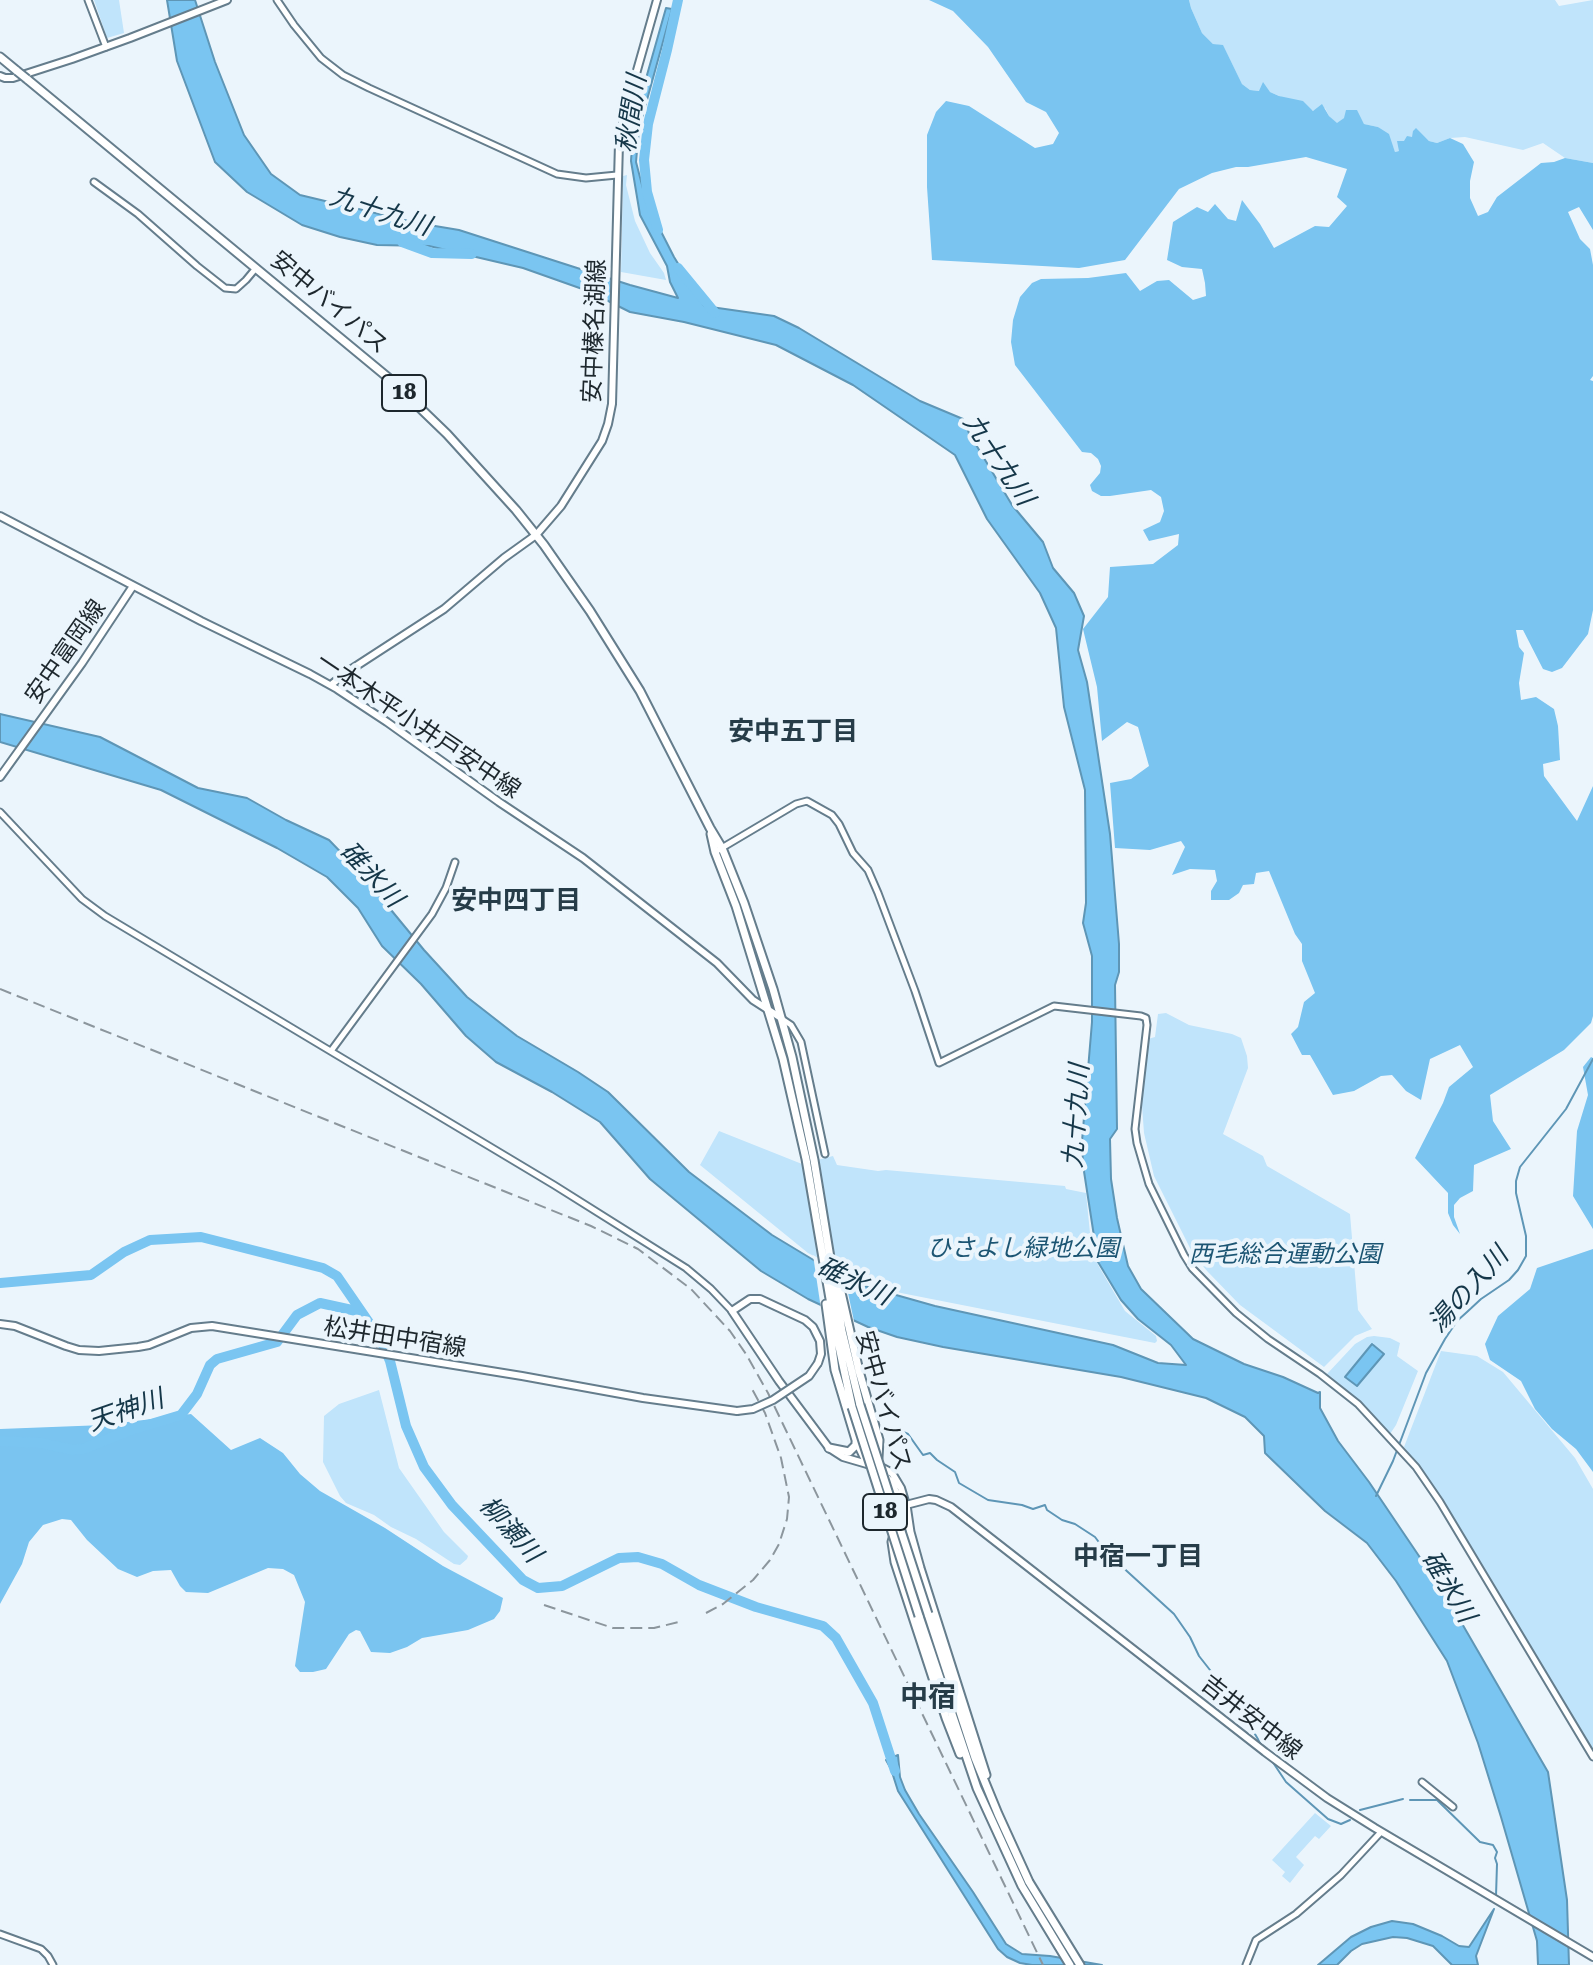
<!DOCTYPE html>
<html>
<head>
<meta charset="utf-8">
<style>
  body { margin:0 }
  canvas { display:block; background:#ebf5fc }
</style>
</head>
<body>
<canvas width="1593" height="1965"></canvas>
<script>
const c = document.querySelector('canvas').getContext('2d');
c.lineJoin = 'round';
function fill(path, color) { c.fillStyle = color; c.fill(path, 'evenodd'); }
const poly = rows => new Path2D(rows.map(r => 'M' + r).join(''));
function strokePath(path, color, width, dash) { c.strokeStyle = color; c.lineWidth = width; c.lineCap = dash ? 'butt' : 'round'; c.setLineDash(dash || []); c.stroke(path); }
function drawText(font, color, halo, rows, align = 'center') {
  c.font = font + ' "Roboto Serif","Noto Sans JP",serif'; c.lineWidth = 8; c.setLineDash([]); c.textBaseline = 'middle'; c.strokeStyle = halo; c.fillStyle = color; for (const [text, x, y, turn = 0] of rows) {
    c.save(); c.translate(x, y); c.rotate((+turn || 0) * Math.PI / 180); c.textAlign = isNaN(turn) ? turn : align; if (halo) c.strokeText(text, 0, 0); c.fillText(text, 0, 0); c.restore();
  }
}
fill(poly([
  [94,0,119,0,124,33,107,38],
  [1189,0,1555,0,1559,6,1593,0,1593,163,1565,158,1543,143,1523,150,1465,137,1450,138,1437,143,1429,141,1419,132,1412,137,1399,151,1395,152,1390,139,1378,127,1364,124,1361,119,1344,118,1337,124,1329,116,1325,108,1314,111,1270,92,1250,90,1242,84,1223,46,1213,44,1202,33,1191,8],
  [627,175,626,185,635,221,650,253,664,273,666,280,621,272,623,176],
  [1166,1013,1189,1025,1232,1034,1241,1038,1247,1056,1248,1068,1223,1134,1263,1156,1267,1166,1350,1214,1358,1310,1372,1329,1355,1336,1324,1367,1240,1305,1208,1272,1194,1256,1154,1176,1144,1133,1141,1092,1148,1039,1155,1037,1158,1014],
  [719,1131,802,1164,833,1156,837,1165,878,1171,886,1170,1065,1186,1066,1189,1086,1193,1090,1233,1098,1265,1125,1311,1156,1336,1157,1341,1155,1343,901,1293,847,1273,808,1253,700,1165],
  [1374,1336,1390,1338,1400,1343,1397,1356,1418,1371,1396,1425,1390,1434,1362,1403,1327,1374,1355,1344,1367,1337],
  [1441,1351,1477,1356,1503,1372,1575,1458,1593,1489,1593,1750,1464,1535,1432,1485,1404,1447],
  [379,1390,399,1468,444,1532,468,1556,467,1559,460,1565,454,1564,416,1539,391,1527,374,1515,346,1503,340,1496,323,1462,324,1416,339,1404],
  [1315,1813,1331,1826,1319,1839,1315,1836,1296,1857,1304,1865,1290,1883,1282,1876,1285,1872,1272,1860]
]), '#c0e4fb');
fill(poly([
  [929,0,1189,0,1191,8,1202,33,1213,44,1223,45,1242,84,1250,90,1259,91,1263,82,1270,92,1279,96,1303,101,1313,111,1322,104,1329,116,1337,123,1344,118,1346,110,1357,110,1364,124,1378,127,1389,134,1395,152,1399,151,1397,141,1404,141,1407,136,1412,137,1413,131,1416,128,1429,141,1437,143,1450,138,1463,144,1474,162,1470,181,1470,198,1478,216,1488,212,1497,197,1541,163,1554,162,1565,158,1593,163,1593,230,1579,207,1568,212,1580,239,1590,249,1593,265,1593,376,1590,380,1593,381,1593,610,1588,634,1562,668,1552,672,1543,669,1523,630,1516,630,1519,647,1524,653,1519,683,1521,700,1536,697,1554,709,1558,726,1560,760,1543,764,1544,776,1577,821,1593,786,1593,1016,1591,1023,1564,1050,1490,1095,1493,1121,1511,1149,1474,1165,1473,1191,1460,1198,1454,1205,1454,1217,1460,1234,1453,1225,1448,1213,1448,1193,1415,1158,1443,1103,1449,1087,1473,1067,1460,1045,1430,1059,1421,1100,1406,1091,1392,1075,1381,1076,1354,1091,1333,1095,1310,1055,1302,1055,1291,1034,1298,1027,1304,1002,1315,993,1302,961,1302,944,1295,934,1269,871,1256,873,1254,884,1243,885,1239,893,1229,900,1211,900,1211,891,1217,881,1215,870,1190,869,1172,875,1185,847,1181,841,1150,850,1115,848,1110,783,1131,779,1149,766,1138,727,1127,722,1102,741,1097,687,1083,629,1108,597,1110,567,1153,564,1178,545,1179,534,1149,541,1143,530,1160,522,1164,511,1161,497,1151,490,1110,496,1101,496,1092,491,1090,485,1100,473,1101,466,1098,459,1091,453,1082,452,1015,365,1011,342,1013,320,1020,297,1032,283,1041,279,1088,278,1126,273,1140,291,1157,281,1169,280,1193,300,1206,296,1205,283,1202,269,1182,267,1167,260,1173,222,1197,207,1208,212,1215,204,1228,219,1236,221,1242,200,1260,224,1274,248,1315,226,1329,227,1347,206,1337,197,1347,169,1306,157,1248,167,1236,167,1212,173,1179,189,1125,260,1079,268,932,260,927,187,927,135,936,112,946,101,969,106,1035,148,1053,144,1059,133,1046,112,1026,102,988,47,953,11],
  [1591,1057,1593,1058,1593,1229,1573,1196,1577,1131,1588,1095,1583,1067],
  [1593,1249,1593,1472,1576,1449,1552,1429,1535,1409,1521,1381,1490,1360,1485,1344,1498,1316,1530,1289,1537,1268],
  [191,1414,231,1450,260,1438,283,1453,300,1474,320,1491,385,1528,443,1566,503,1598,500,1611,494,1619,468,1630,422,1638,407,1647,390,1653,371,1652,360,1631,356,1630,349,1634,326,1669,313,1672,300,1672,295,1666,305,1602,294,1575,283,1569,268,1568,208,1593,186,1592,180,1586,171,1570,153,1571,137,1577,118,1569,87,1540,71,1520,62,1519,43,1525,29,1542,22,1564,0,1604,0,1429,104,1425]
]), '#7ac4f0');
const water = poly([
  [167,0,195,0,215,62,244,135,271,174,300,195,417,223,459,230,630,285,678,298,670,282,667,266,640,215,631,161,633,130,643,89,666,8,672,9,639,129,636,162,647,204,674,257,704,306,774,316,799,328,920,401,963,419,969,433,1012,505,1043,542,1053,568,1074,593,1084,616,1078,650,1087,682,1110,834,1119,944,1119,972,1115,985,1117,1129,1110,1139,1111,1179,1117,1218,1128,1266,1141,1289,1193,1339,1244,1364,1283,1377,1318,1393,1320,1392,1320,1408,1338,1441,1369,1482,1446,1596,1548,1772,1567,1900,1569,1965,1538,1965,1537,1941,1501,1817,1478,1743,1447,1661,1396,1581,1367,1543,1325,1511,1265,1453,1264,1436,1245,1417,1206,1398,1121,1377,943,1347,897,1337,868,1327,808,1299,761,1271,650,1179,600,1122,552,1092,496,1062,466,1036,421,984,382,946,358,908,327,877,277,848,161,790,0,742,0,714,100,737,198,788,247,798,286,820,329,840,359,871,424,950,467,997,517,1036,578,1072,608,1092,689,1172,772,1235,850,1282,935,1306,1113,1345,1158,1363,1186,1365,1171,1345,1138,1319,1121,1300,1098,1262,1083,1165,1082,1141,1092,1022,1092,956,1083,923,1086,903,1085,790,1064,707,1056,628,1040,593,987,519,955,455,853,385,776,345,684,322,630,312,588,291,523,268,429,246,377,245,340,237,302,225,247,192,215,162,177,61,167,0],
  [1372,1344,1384,1354,1357,1386,1345,1377,1372,1344],
  [898,1755,900,1777,905,1790,919,1814,973,1892,1006,1944,1022,1954,1050,1956,1102,1965,1032,1965,1020,1963,1007,1957,998,1949,898,1791,891,1769,886,1760,898,1755],
  [1494,1909,1476,1956,1478,1965,1452,1965,1433,1946,1407,1938,1393,1937,1362,1944,1351,1951,1337,1965,1318,1965,1351,1937,1371,1927,1392,1921,1413,1924,1442,1936,1459,1946,1469,1947,1494,1909]
]);
fill(water, '#7ac5f1');
strokePath(water, '#5e96b6', 2);
fill(poly([
  [813,1255,844,1274,855,1326,821,1309]
]), '#ebf5fc');
strokePath(poly([
  [883,1428,892,1427,908,1434,923,1455,930,1453,937,1460,955,1472,959,1483,988,1500,1022,1505,1033,1509,1045,1505,1047,1510,1062,1520,1075,1524,1095,1537,1107,1553,1174,1614,1190,1637,1199,1656,1239,1707,1262,1746],
  [1376,1496,1393,1461,1426,1373,1445,1339,1457,1321,1467,1312,1481,1299,1509,1280,1518,1270,1526,1256,1526,1236,1516,1193,1516,1181,1520,1167,1566,1109,1593,1059],
  [1272,1761,1286,1782,1328,1819,1341,1824,1350,1820],
  [1410,1800,1437,1800,1480,1842,1493,1845,1497,1852,1495,1858,1497,1864,1496,1896],
  [1360,1810,1403,1799]
]), '#5e96b6', 2);
strokePath(poly([
  [658,230,647,192,644,160,648,124,667,50,678,0],
  [402,242,432,253,472,254],
  [678,268,715,313],
  [0,1283,91,1275,124,1252,150,1240,201,1237,323,1268,337,1276,381,1340,390,1361,406,1426,424,1467,452,1505,523,1580,538,1588,562,1586,619,1558,638,1557,662,1564,699,1585,756,1607,823,1626,836,1638,873,1703,895,1771],
  [0,1441,41,1443,73,1450,83,1449,131,1430,181,1415,197,1394,210,1365,217,1359,277,1342,297,1315,320,1303,361,1312]
]), '#7ac5f1', 10);
const tertiary = poly([
  [88,0,106,47],
  [277,0,294,25,321,58,343,75,369,88,557,174,586,178,617,175],
  [94,182,138,214,197,266,225,288,236,289,246,280,256,268],
  [0,812,82,899,105,916,554,1185,686,1268,711,1289,732,1311],
  [715,852,796,804,807,801,832,815,839,824,853,853,868,870,878,893,915,991,939,1063,1054,1006,1141,1016,1146,1018,1147,1025,1135,1129,1137,1143,1149,1184,1184,1255,1192,1268,1236,1313,1268,1339,1320,1374,1358,1404,1416,1467,1440,1502,1593,1757],
  [782,1019,791,1025,801,1042,825,1154],
  [331,1051,432,914,446,888,455,862],
  [1422,1782,1453,1807],
  [0,1934,41,1949,48,1956,53,1965],
  [1246,1965,1256,1940,1296,1914,1341,1875,1381,1832]
]);
const secondary = poly([
  [0,76,5,78,13,78,72,59,130,38,227,0],
  [0,516,201,621,310,674,337,689,387,722,499,802,583,858,717,963,753,1000,781,1018],
  [331,685,347,672,444,609,504,558,536,535,561,506,602,441,608,424,612,404,619,143,626,109,657,0],
  [0,777,82,663,133,586],
  [0,1324,15,1326,66,1346,79,1350,99,1351,138,1347,149,1345,191,1328,212,1326,522,1376,643,1398,737,1411],
  [818,1363,821,1354,820,1341,813,1327,805,1320,760,1299,750,1299,732,1311,779,1381,829,1448,843,1457,867,1464],
  [867,1463,877,1465,892,1473,901,1488,906,1505],
  [881,1471,892,1483,902,1506,929,1499,936,1500,951,1507,1265,1752,1327,1798,1375,1828,1593,1957]
]);
const trunk = poly([
  [0,57,17,71],
  [27,79,391,380,447,434,516,510,544,545,590,611,640,691,710,828,722,848,744,903,773,989,792,1057,814,1160,842,1331,860,1405],
  [711,834,715,852,736,906,783,1059,806,1159,835,1328,852,1407],
  [840,1288,859,1371,879,1440,878,1458],
  [826,1304,835,1370,856,1440,867,1463],
  [829,1448,849,1452,856,1445,856,1442],
  [906,1505,910,1532,920,1568,986,1775],
  [902,1506,892,1542,895,1562,946,1718,960,1754],
  [928,1614,975,1758,998,1814,1029,1882,1080,1965],
  [919,1616,977,1788,1022,1886,1070,1965]
]);
strokePath(tertiary, '#657d8c', 9);
strokePath(secondary, '#657d8c', 10);
strokePath(trunk, '#657d8c', 11);
strokePath(tertiary, '#fff', 5);
strokePath(secondary, '#fff', 6);
strokePath(trunk, '#fff', 7);
strokePath(poly([
  [0,989,591,1226,638,1249,691,1289,730,1331,746,1354,768,1393,1043,1965],
  [544,1605,613,1628,654,1628,683,1621],
  [706,1613,723,1604,753,1580,770,1560,779,1544,787,1519,789,1497,781,1458,765,1413,752,1389]
]), '#8c969d', 2, [12, 6]);
const secondaryBridge = poly([
  [737,1411,753,1409,773,1400,809,1376,818,1363]
]);
const trunkBridge = poly([
  [17,71,27,79],
  [860,1405,928,1614],
  [852,1407,919,1616]
]);
strokePath(secondaryBridge, '#657d8c', 10, []);
strokePath(trunkBridge, '#657d8c', 11, []);
strokePath(secondaryBridge, '#fff', 6);
strokePath(trunkBridge, '#fff', 7);
for (const [x, y, w] of [
  [404,393,44],
  [885,1512,44]
]) { const box = new Path2D(); box.roundRect(x - w / 2, y - 18, w, 36, 6); c.fillStyle = '#ebf5fc'; c.fill(box); strokePath(box, '#1d272d', 2); }
drawText('bold 22px', '#1d272d', null, [
  ["18",404,393],
  ["18",885,1512]
]);
drawText('24px', '#1d272d', '#ebf5fc', [
  ["安中バイパス",329,303,40],
  ["安中榛名湖線",595,331,-88],
  ["安中富岡線",66,652,-55],
  ["一本木平小井戸安中線",418,726,34],
  ["松井田中宿線",395,1338,9],
  ["安中バイパス",883,1401,74],
  ["吉井安中線",1251,1718,38]
]);
drawText('italic 24px', '#1c5573', '#ebf5fc', [
  ["ひさよし緑地公園",1023,1249],
  ["西毛総合運動公園",1285,1255]
]);
drawText('italic 26px', '#153749', '#ebf5fc', [
  ["秋間川",632,114,-81],
  ["九十九川",380,212,18],
  ["九十九川",998,460,56],
  ["碓氷川",371,875,47],
  ["九十九川",1077,1116,-86],
  ["碓氷川",854,1282,25],
  ["湯の入川",1469,1290,-48],
  ["天神川",126,1411,-19],
  ["柳瀬川",510,1530,48],
  ["碓氷川",1448,1587,59]
]);
drawText('bold 26px', '#263c48', '#ebf5fc', [
  ["安中五丁目",793,732],
  ["安中四丁目",516,901],
  ["中宿一丁目",1138,1557]
]);
drawText('bold 28px', '#263c48', '#ebf5fc', [
  ["中宿",928,1698]
]);
</script>
</body>
</html>
